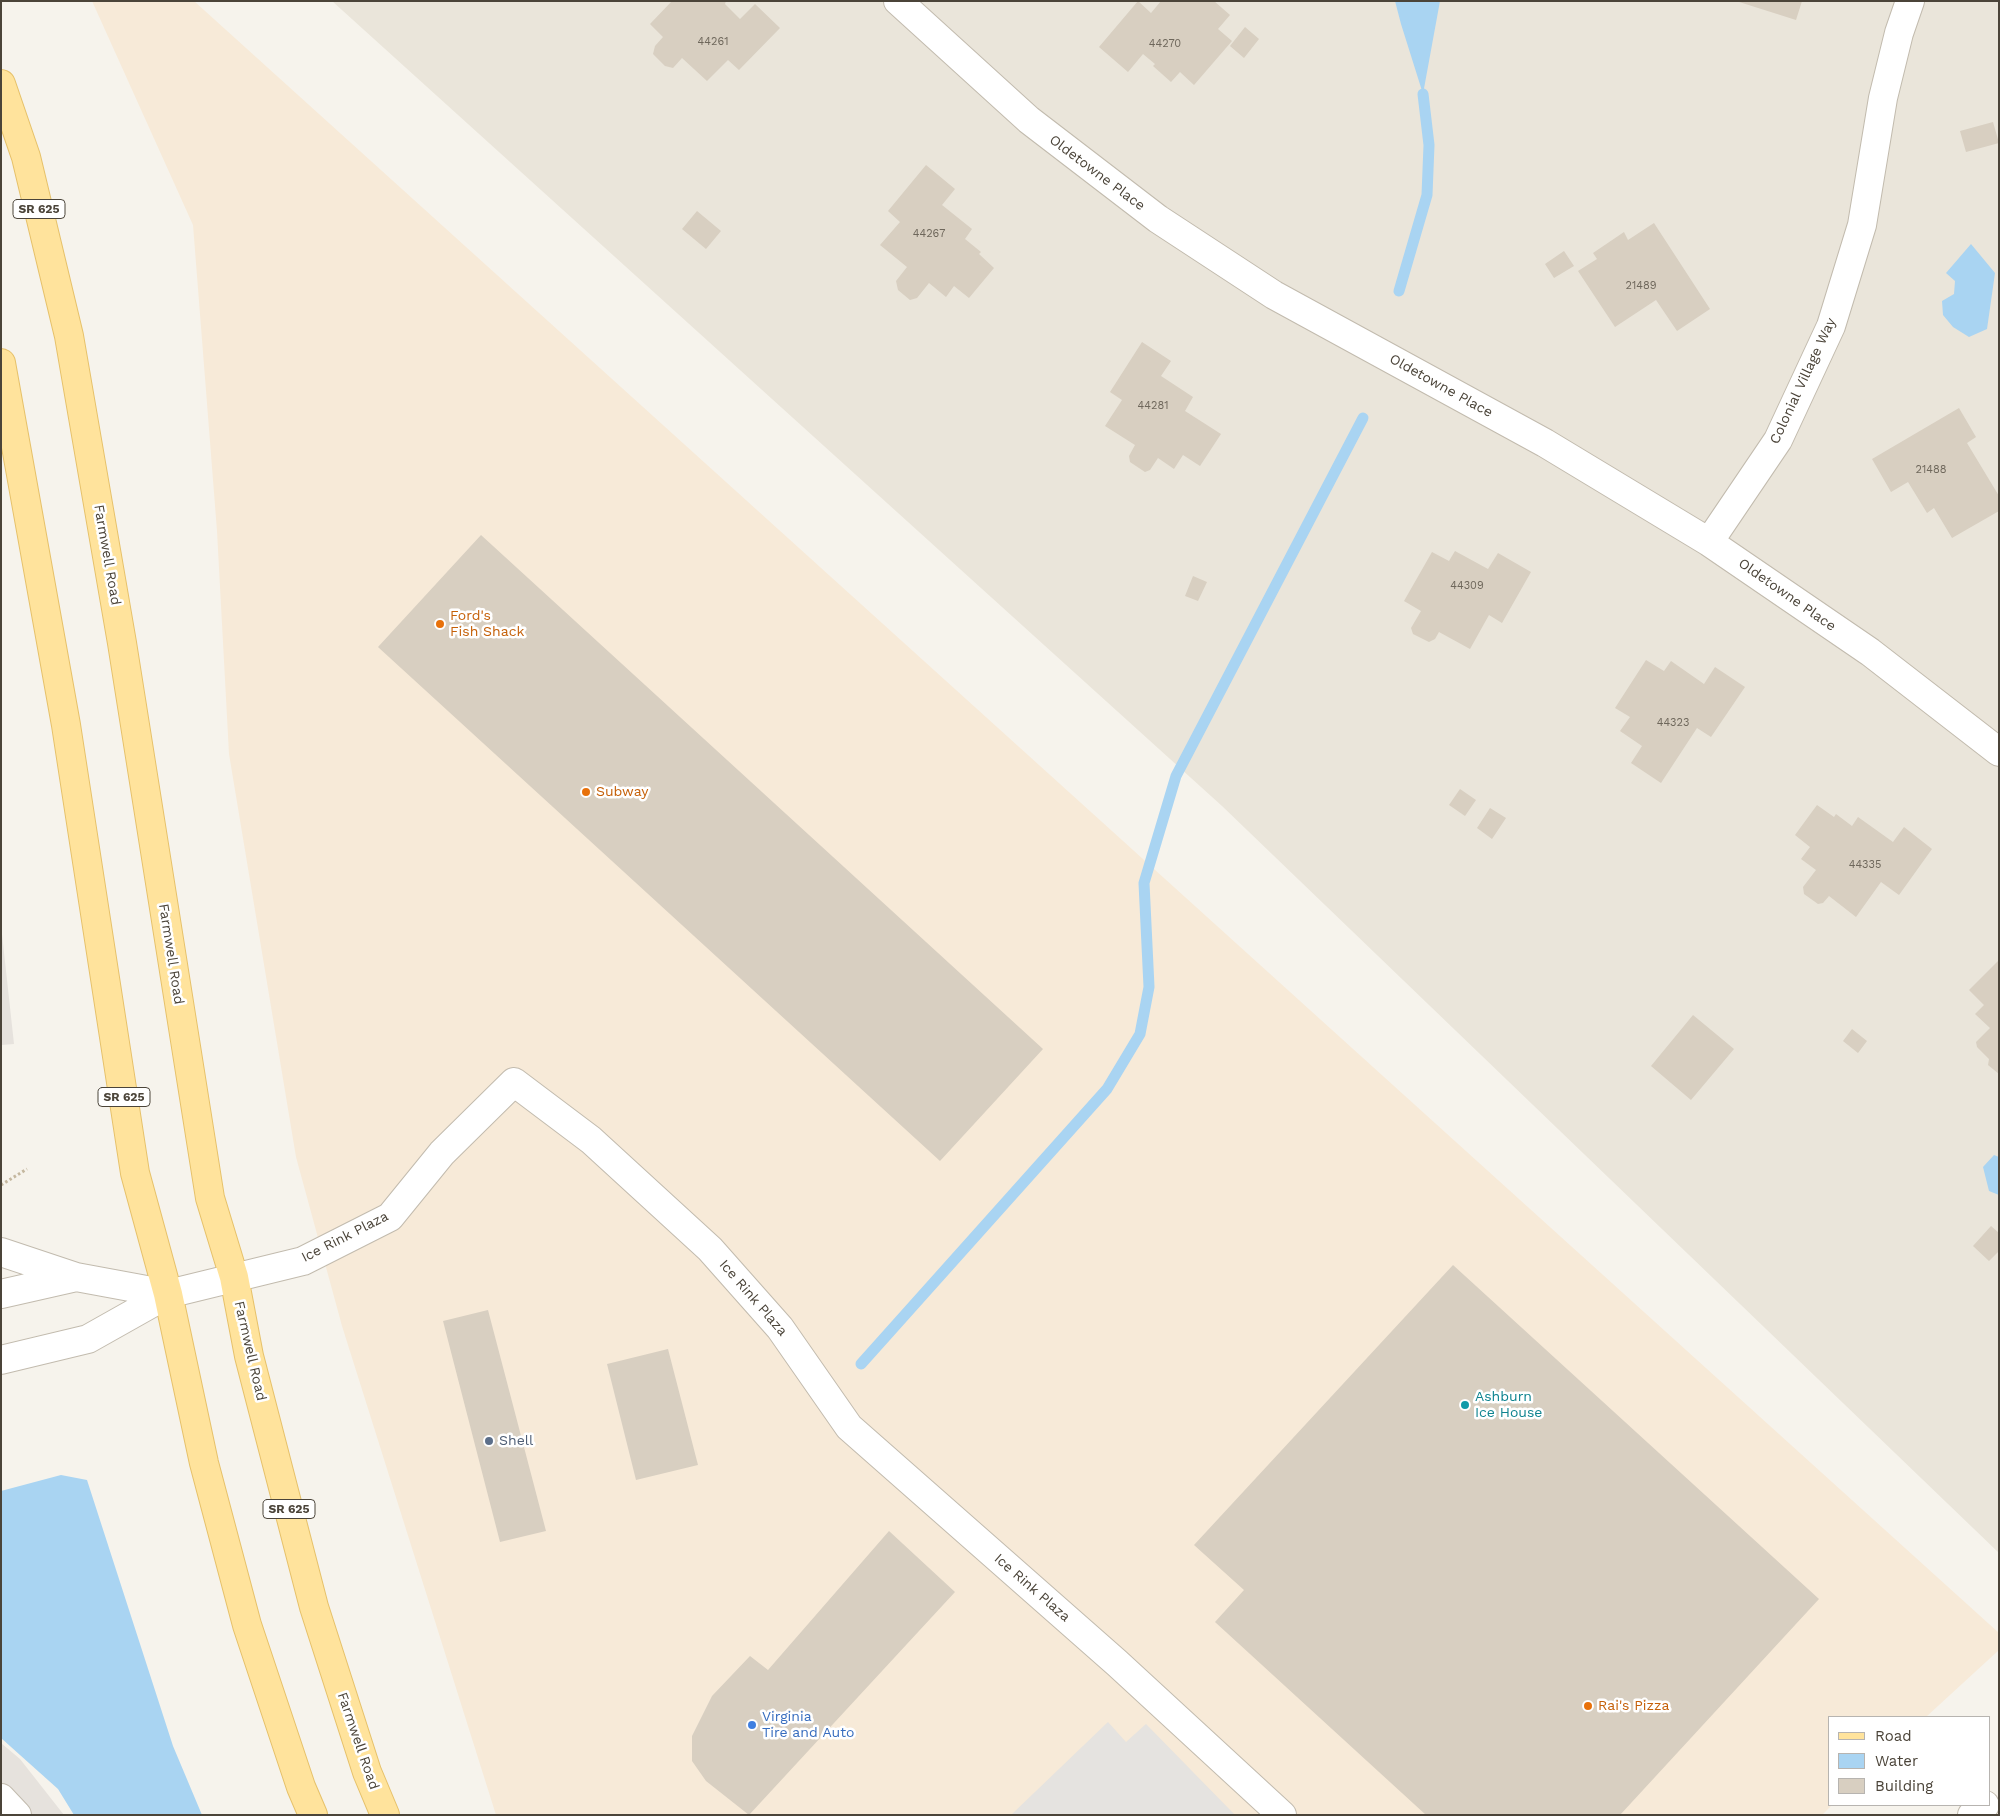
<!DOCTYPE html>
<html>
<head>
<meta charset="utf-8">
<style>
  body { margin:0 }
  #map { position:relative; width:2000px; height:1816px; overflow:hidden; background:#f6f3ec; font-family:"Work Sans",sans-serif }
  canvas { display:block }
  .frame { position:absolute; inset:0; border:2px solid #4b4439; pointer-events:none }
  .legend { position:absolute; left:1828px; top:1716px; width:162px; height:90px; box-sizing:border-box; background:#fff; border:1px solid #b7b4b0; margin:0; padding:6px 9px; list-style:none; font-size:15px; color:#4b4439 }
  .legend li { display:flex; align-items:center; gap:10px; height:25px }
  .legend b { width:25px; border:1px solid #b7b4b0 }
</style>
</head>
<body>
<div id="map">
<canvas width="2000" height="1816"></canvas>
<div class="frame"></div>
<ul class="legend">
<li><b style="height:6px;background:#ffe39c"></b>Road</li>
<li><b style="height:14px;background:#a9d4f2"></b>Water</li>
<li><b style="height:14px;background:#d8cfc1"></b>Building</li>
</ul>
</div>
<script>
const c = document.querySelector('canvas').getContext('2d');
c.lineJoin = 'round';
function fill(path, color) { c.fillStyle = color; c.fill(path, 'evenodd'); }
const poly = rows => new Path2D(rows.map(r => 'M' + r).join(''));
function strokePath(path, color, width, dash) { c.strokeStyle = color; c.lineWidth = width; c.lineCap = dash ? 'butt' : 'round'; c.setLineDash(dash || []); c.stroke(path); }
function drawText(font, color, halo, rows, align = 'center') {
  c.font = font + ' "Work Sans",sans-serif'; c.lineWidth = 5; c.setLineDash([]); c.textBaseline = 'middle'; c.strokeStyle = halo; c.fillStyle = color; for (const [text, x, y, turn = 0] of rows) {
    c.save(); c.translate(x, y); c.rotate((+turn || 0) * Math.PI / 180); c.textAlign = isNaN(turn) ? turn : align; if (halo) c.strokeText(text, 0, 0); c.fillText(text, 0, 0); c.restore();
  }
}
fill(poly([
  [332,1,1999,1,1999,1553,1222,806]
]), '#eae5da');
fill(poly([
  [92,1,194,1,1999,1633,1999,1650,1926,1717,1829,1717,1829,1805,1832,1805,1822,1815,496,1815,342,1326,296,1157,229,754,217,531,193,225]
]), '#f7ead8');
fill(poly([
  [1,925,14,1044,1,1045],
  [1,1743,20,1759,64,1815,1,1815]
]), '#e6e2dd');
fill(poly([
  [1108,1722,1126,1742,1146,1724,1235,1815,1011,1815]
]), '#e5e3e0');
fill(poly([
  [1395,1,1440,1,1423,94,1401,24],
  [1971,244,1995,273,1987,329,1969,337,1953,327,1943,315,1942,301,1954,294,1955,281,1946,273],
  [1994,1155,1999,1157,1999,1195,1989,1191,1983,1167],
  [61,1475,87,1480,173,1746,202,1815,74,1815,58,1789,1,1738,1,1491]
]), '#a9d4f2');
strokePath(poly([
  [1399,291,1427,195,1429,145,1423,94],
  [861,1364,1107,1089,1140,1034,1149,987,1144,883,1176,776,1363,418]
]), '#a9d4f2', 11);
fill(poly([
  [672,1,726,1,725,4,740,19,755,4,780,28,739,70,728,60,707,81,682,58,673,68,665,66,653,54,655,46,663,37,650,24],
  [1138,1,1151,13,1161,1,1214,1,1230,15,1218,29,1232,41,1194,85,1180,72,1171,82,1153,66,1155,64,1143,54,1128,72,1099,47],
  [1736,1,1802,1,1796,20],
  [1245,27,1259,39,1244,58,1230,46],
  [1993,122,1999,143,1966,152,1960,131],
  [926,165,955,189,942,205,972,229,965,239,981,252,979,254,994,268,969,298,954,286,946,297,929,283,917,298,910,300,898,290,896,281,907,267,880,245,900,222,888,211],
  [697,211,721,231,706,249,682,229],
  [1654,223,1710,309,1677,331,1656,300,1615,327,1578,271,1597,259,1593,253,1624,232,1628,240],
  [1564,251,1574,266,1554,278,1545,264],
  [1142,342,1171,361,1161,376,1193,397,1185,411,1221,434,1200,466,1183,455,1174,469,1158,458,1150,470,1145,472,1130,462,1129,456,1135,445,1105,426,1122,400,1110,392],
  [1959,408,1976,437,1967,443,1999,496,1999,511,1952,538,1934,508,1927,513,1908,482,1891,492,1872,459],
  [481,535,1043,1049,940,1161,378,647],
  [1455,551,1488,569,1498,553,1531,572,1502,623,1489,615,1470,649,1439,632,1435,639,1429,642,1413,634,1411,628,1421,611,1404,601,1432,552,1449,561],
  [1193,576,1207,582,1198,601,1185,596],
  [1646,660,1664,671,1671,661,1704,684,1715,667,1745,687,1711,737,1697,728,1661,783,1631,763,1642,746,1620,731,1630,717,1615,708],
  [1460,789,1476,800,1465,816,1449,805],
  [1817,805,1834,817,1836,814,1852,826,1858,817,1893,842,1904,827,1932,849,1899,895,1881,882,1856,917,1829,896,1823,903,1818,904,1804,894,1803,887,1816,870,1801,859,1810,847,1795,835],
  [1490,808,1506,818,1492,839,1477,828],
  [1999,960,1999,1074,1988,1065,1989,1059,1977,1047,1976,1042,1990,1028,1975,1014,1984,1005,1969,990],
  [1693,1015,1734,1049,1691,1100,1651,1066],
  [1852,1029,1867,1041,1858,1053,1843,1041],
  [1991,1226,1999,1233,1999,1251,1989,1261,1973,1246],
  [1453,1265,1819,1599,1620,1815,1426,1815,1215,1622,1244,1590,1194,1545],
  [488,1310,546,1531,500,1542,443,1321],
  [668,1349,698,1465,636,1480,607,1364],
  [889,1531,955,1592,749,1815,706,1781,692,1761,692,1736,712,1696,750,1656,768,1670]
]), '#d8cfc1');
const minor = poly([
  [898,1,1029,120,1158,219,1274,295,1545,443,1709,542,1870,652,1999,752],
  [1709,542,1778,440,1831,326,1862,225,1883,98,1899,33,1910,1],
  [1,1252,76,1277],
  [1,1294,76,1277,168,1294],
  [1,1360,88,1339,168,1294,303,1261,390,1217,442,1153,514,1082,591,1140,710,1249,780,1328,849,1427,1117,1663,1282,1815],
  [1,1798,17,1815],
  [1972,1815,1985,1805]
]);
const major = poly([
  [1,84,26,157,69,336,122,643,210,1198,234,1277,249,1356,314,1607,367,1772,385,1815],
  [1,363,66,725,135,1173,168,1294,204,1463,247,1625,301,1787,313,1815]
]);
strokePath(minor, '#c2bbae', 30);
strokePath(major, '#e6c16a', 30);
strokePath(poly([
  [1,1185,27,1169]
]), '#c4b79f', 3, [2.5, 2.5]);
strokePath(minor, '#fff', 28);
strokePath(major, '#ffe39c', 28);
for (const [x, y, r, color] of [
  [440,624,5,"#e8710a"],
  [586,792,5,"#e8710a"],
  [1465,1405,5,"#0f9aa8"],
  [489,1441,5,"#5c6f8a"],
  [1588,1706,5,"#e8710a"],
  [752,1725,5,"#3f7fe0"]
]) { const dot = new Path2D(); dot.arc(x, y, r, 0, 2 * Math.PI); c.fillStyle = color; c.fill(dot); strokePath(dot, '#fff', 2); }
drawText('11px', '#6e675b', null, [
  ["44261",713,42],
  ["44270",1165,44],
  ["44267",929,234],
  ["21489",1641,286],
  ["44281",1153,406],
  ["21488",1931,470],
  ["44309",1467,586],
  ["44323",1673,723],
  ["44335",1865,865]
]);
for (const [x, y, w] of [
  [39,209,52],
  [124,1097,52],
  [289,1509,52]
]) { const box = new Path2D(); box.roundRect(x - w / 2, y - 9.5, w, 19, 4); c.fillStyle = '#fff'; c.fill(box); strokePath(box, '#4b4439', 1); }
drawText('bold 12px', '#4b4439', null, [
  ["SR 625",39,209],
  ["SR 625",124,1097],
  ["SR 625",289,1509]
]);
drawText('14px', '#4b4439', '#fff', [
  ["Oldetowne Place",1097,173,37],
  ["Colonial Village Way",1803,381,-65],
  ["Oldetowne Place",1441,386,29],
  ["Farmwell Road",107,555,80],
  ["Oldetowne Place",1787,595,35],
  ["Farmwell Road",171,954,81],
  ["Ice Rink Plaza",345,1237,-27],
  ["Ice Rink Plaza",753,1298,49],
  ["Farmwell Road",250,1351,77],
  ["Ice Rink Plaza",1032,1588,41],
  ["Farmwell Road",358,1741,71]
]);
drawText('14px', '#c56008', '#fff', [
  ["Ford's",450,616],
  ["Fish Shack",450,632],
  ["Subway",596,792],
  ["Rai's Pizza",1598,1706]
], 'left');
drawText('14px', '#0d838f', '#fff', [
  ["Ashburn",1475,1397],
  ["Ice House",1475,1413]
], 'left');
drawText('14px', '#4e5e75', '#fff', [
  ["Shell",499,1441]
], 'left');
drawText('14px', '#366cbe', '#fff', [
  ["Virginia",762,1717],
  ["Tire and Auto",762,1733]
], 'left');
</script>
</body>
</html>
